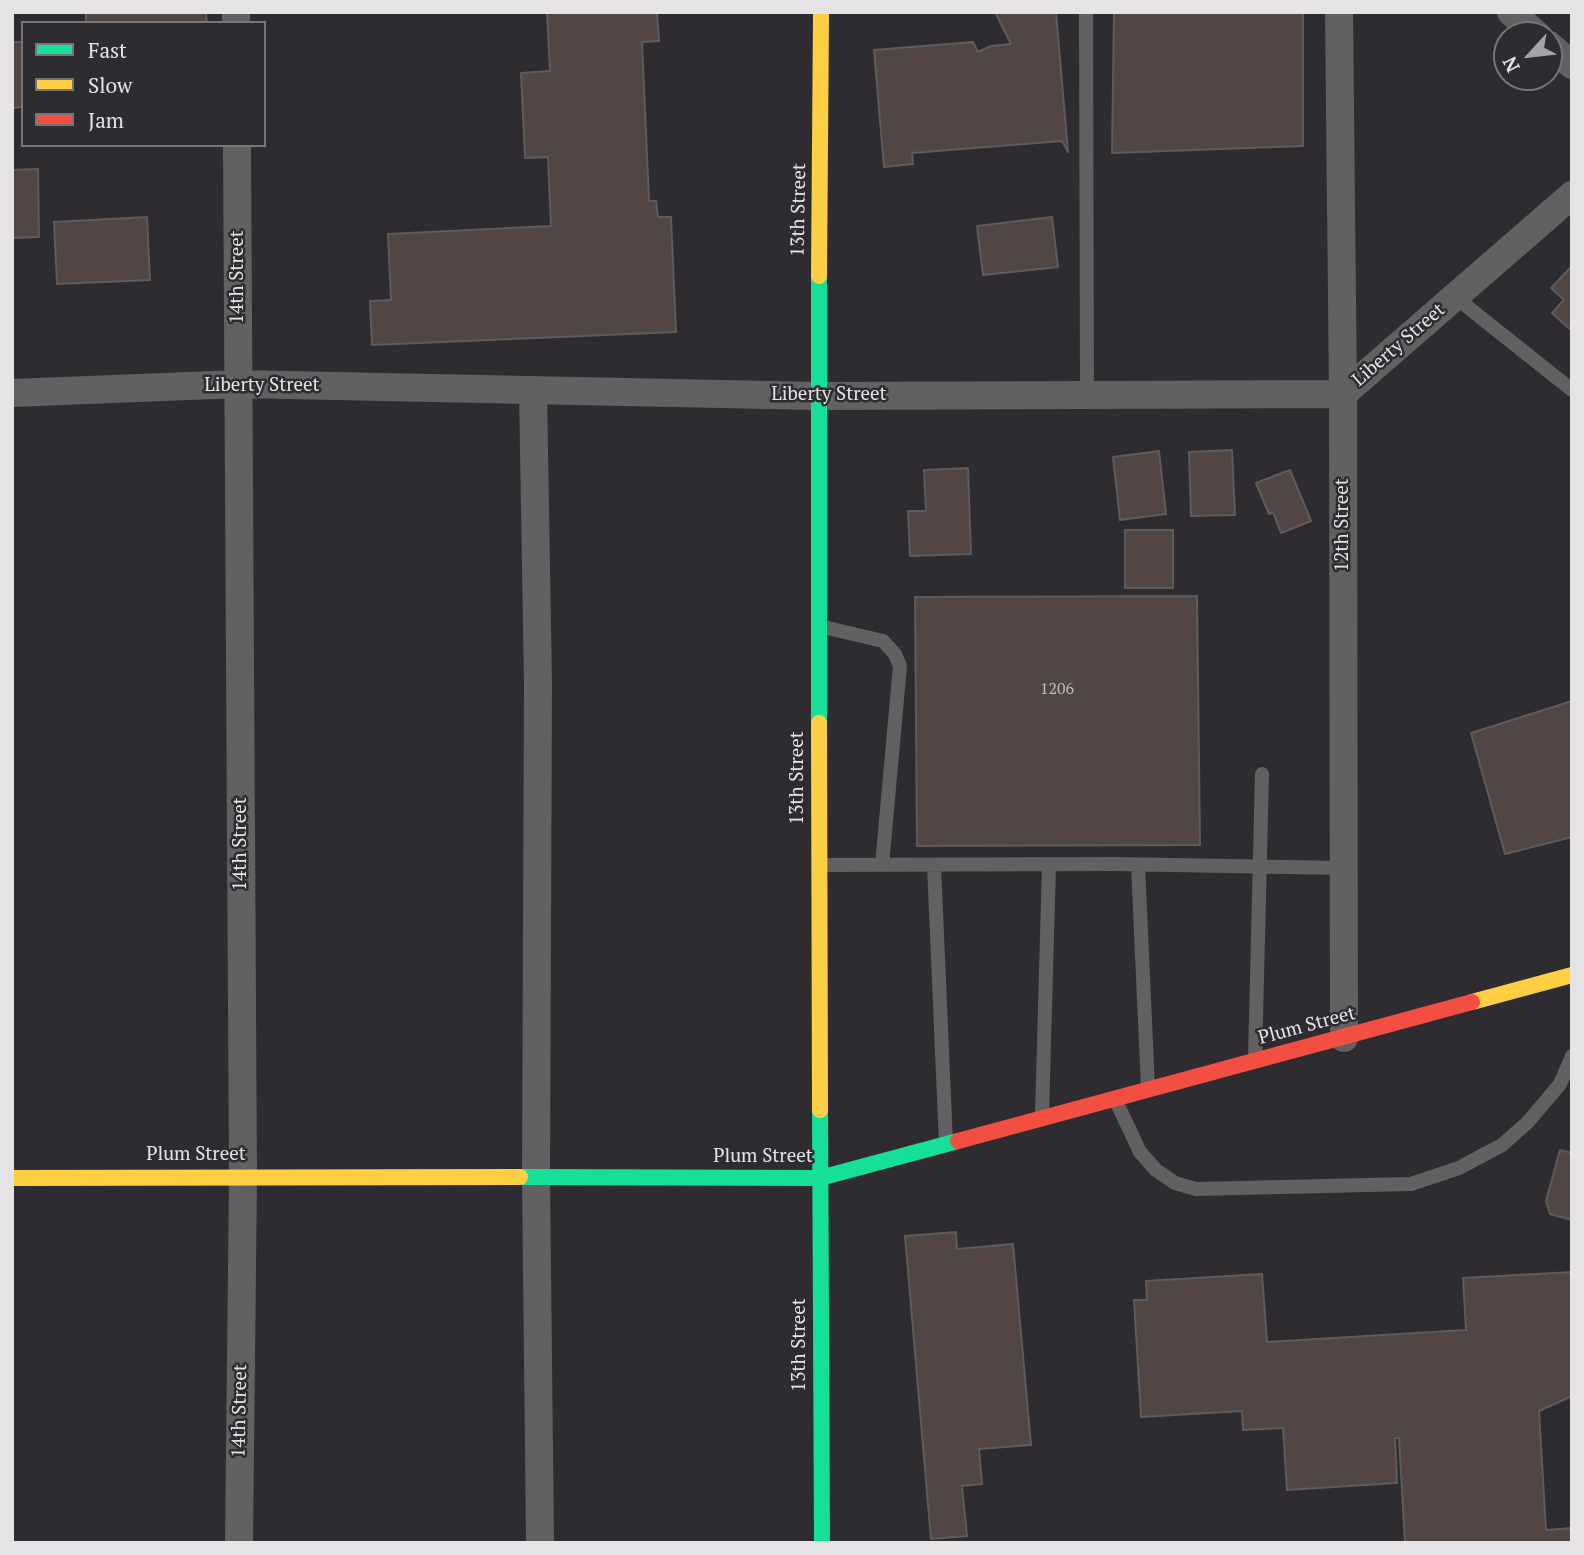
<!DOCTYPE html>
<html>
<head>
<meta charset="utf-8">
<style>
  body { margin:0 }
  #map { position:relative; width:1584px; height:1555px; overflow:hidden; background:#2e2c30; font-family:"PT Serif",serif }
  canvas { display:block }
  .frame { position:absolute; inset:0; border:14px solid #e5e3e6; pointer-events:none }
  .legend { position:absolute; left:21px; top:21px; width:245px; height:126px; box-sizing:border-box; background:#2e2b31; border:2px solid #777579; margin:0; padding:9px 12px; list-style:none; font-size:21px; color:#e5e3e6 }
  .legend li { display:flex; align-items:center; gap:14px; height:35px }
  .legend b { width:35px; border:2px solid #777579 }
  .north { position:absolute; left:1493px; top:21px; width:70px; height:70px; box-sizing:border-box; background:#2e2b31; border:2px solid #777579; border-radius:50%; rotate:243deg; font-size:19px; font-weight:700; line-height:28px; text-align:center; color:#e5e3e6 }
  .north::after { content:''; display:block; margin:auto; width:24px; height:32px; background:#a5a3a6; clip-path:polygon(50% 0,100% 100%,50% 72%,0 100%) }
</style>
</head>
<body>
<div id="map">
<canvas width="1584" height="1555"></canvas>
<div class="frame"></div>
<ul class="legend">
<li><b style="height:9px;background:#16e098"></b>Fast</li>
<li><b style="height:9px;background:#ffcf43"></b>Slow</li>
<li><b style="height:9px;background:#f24e42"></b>Jam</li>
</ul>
<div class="north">N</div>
</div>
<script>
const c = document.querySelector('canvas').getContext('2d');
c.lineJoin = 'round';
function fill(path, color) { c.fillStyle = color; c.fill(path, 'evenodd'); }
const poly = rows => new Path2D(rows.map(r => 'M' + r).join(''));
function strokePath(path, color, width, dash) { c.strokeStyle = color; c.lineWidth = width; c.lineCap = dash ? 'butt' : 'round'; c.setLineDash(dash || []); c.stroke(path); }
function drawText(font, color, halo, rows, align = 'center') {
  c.font = font + ' "PT Serif",serif'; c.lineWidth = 5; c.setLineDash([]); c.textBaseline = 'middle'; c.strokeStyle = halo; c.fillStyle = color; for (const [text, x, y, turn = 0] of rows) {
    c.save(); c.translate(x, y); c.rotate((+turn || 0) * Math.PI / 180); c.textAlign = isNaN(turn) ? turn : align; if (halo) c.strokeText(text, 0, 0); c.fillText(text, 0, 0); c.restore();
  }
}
const building = poly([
  [86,12,206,12,207,23,86,23,86,12],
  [547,12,657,12,659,41,642,42,649,201,656,201,658,217,671,217,676,332,372,345,370,301,391,300,388,234,551,226,548,157,525,158,521,73,550,71,547,12],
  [995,12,1056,12,1068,152,1062,141,912,153,913,164,884,167,874,50,973,42,978,52,991,46,1011,44,995,12],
  [1114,12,1303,12,1303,146,1112,153,1114,12],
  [12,42,23,42,23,107,12,108,12,42],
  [38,169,39,237,12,238,12,170,38,169],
  [147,217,150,280,57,284,54,222,147,217],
  [1052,217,1058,267,983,275,977,226,1052,217],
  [1572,266,1572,331,1552,313,1564,300,1551,288,1572,266],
  [1232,450,1235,515,1191,516,1189,452,1232,450],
  [1159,451,1166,514,1120,520,1113,457,1159,451],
  [968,468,971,554,910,556,908,511,926,511,924,470,968,468],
  [1290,470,1311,521,1281,533,1273,512,1269,514,1256,483,1290,470],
  [1125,530,1173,530,1173,588,1125,588,1125,530],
  [1197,596,1200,845,917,846,915,597,1197,596],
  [1572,701,1572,837,1505,854,1471,733,1572,701],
  [1560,1150,1572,1153,1572,1220,1550,1214,1546,1201,1560,1150],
  [956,1232,957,1249,1013,1244,1031,1445,979,1449,982,1484,962,1486,967,1536,931,1539,905,1236,956,1232],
  [1572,1272,1572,1396,1539,1411,1546,1530,1572,1528,1572,1543,1405,1543,1399,1438,1395,1438,1397,1483,1287,1490,1283,1428,1243,1430,1242,1411,1141,1417,1134,1300,1147,1300,1146,1281,1262,1274,1267,1342,1466,1330,1463,1278,1572,1272]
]);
fill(building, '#524645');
strokePath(building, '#5d5b5c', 2);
strokePath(poly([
  [1086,12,1087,396],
  [1455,297,1572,390],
  [819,626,883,641,895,654,900,666,882,865],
  [820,865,1115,864,1343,868],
  [934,865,946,1144],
  [1138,865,1148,1088],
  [1255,1059,1262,774],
  [1116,1101,1140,1152,1156,1170,1175,1183,1196,1189,1411,1184,1459,1168,1502,1145,1528,1122,1560,1084,1572,1056],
  [1042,1115,1049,865]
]), '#626061', 14);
strokePath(poly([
  [236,12,236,23],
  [1339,12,1343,394,1344,1038],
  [1511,12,1537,35],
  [1549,45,1572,65],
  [237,145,243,1176,239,1543],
  [533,391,538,684,536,1177,540,1543],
  [12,393,239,384,818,396,1343,394,1572,195]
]), '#626061', 28);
strokePath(poly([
  [819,276,819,723],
  [820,1110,822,1543],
  [520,1177,820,1178,958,1141]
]), '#16e098', 16);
strokePath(poly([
  [819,276,821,12],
  [819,723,820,1110],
  [1472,1002,1572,975],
  [12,1178,520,1177]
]), '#ffcf43', 16);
strokePath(poly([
  [958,1141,1472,1002]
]), '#f24e42', 16);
drawText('16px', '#c0bcbe', null, [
  ["1206",1057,689]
]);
drawText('19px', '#e5e3e6', '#2e2b31', [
  ["13th Street",799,210,-89],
  ["14th Street",238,277,-90],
  ["Liberty Street",1399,345,-41],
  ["Liberty Street",262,386],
  ["Liberty Street",829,395],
  ["12th Street",1343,525,-90],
  ["13th Street",798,778,-90],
  ["14th Street",241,844,-90],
  ["Plum Street",1307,1026,-15],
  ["Plum Street",196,1155],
  ["Plum Street",763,1157],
  ["13th Street",800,1345,-90],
  ["14th Street",240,1411,-89]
]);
</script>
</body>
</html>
